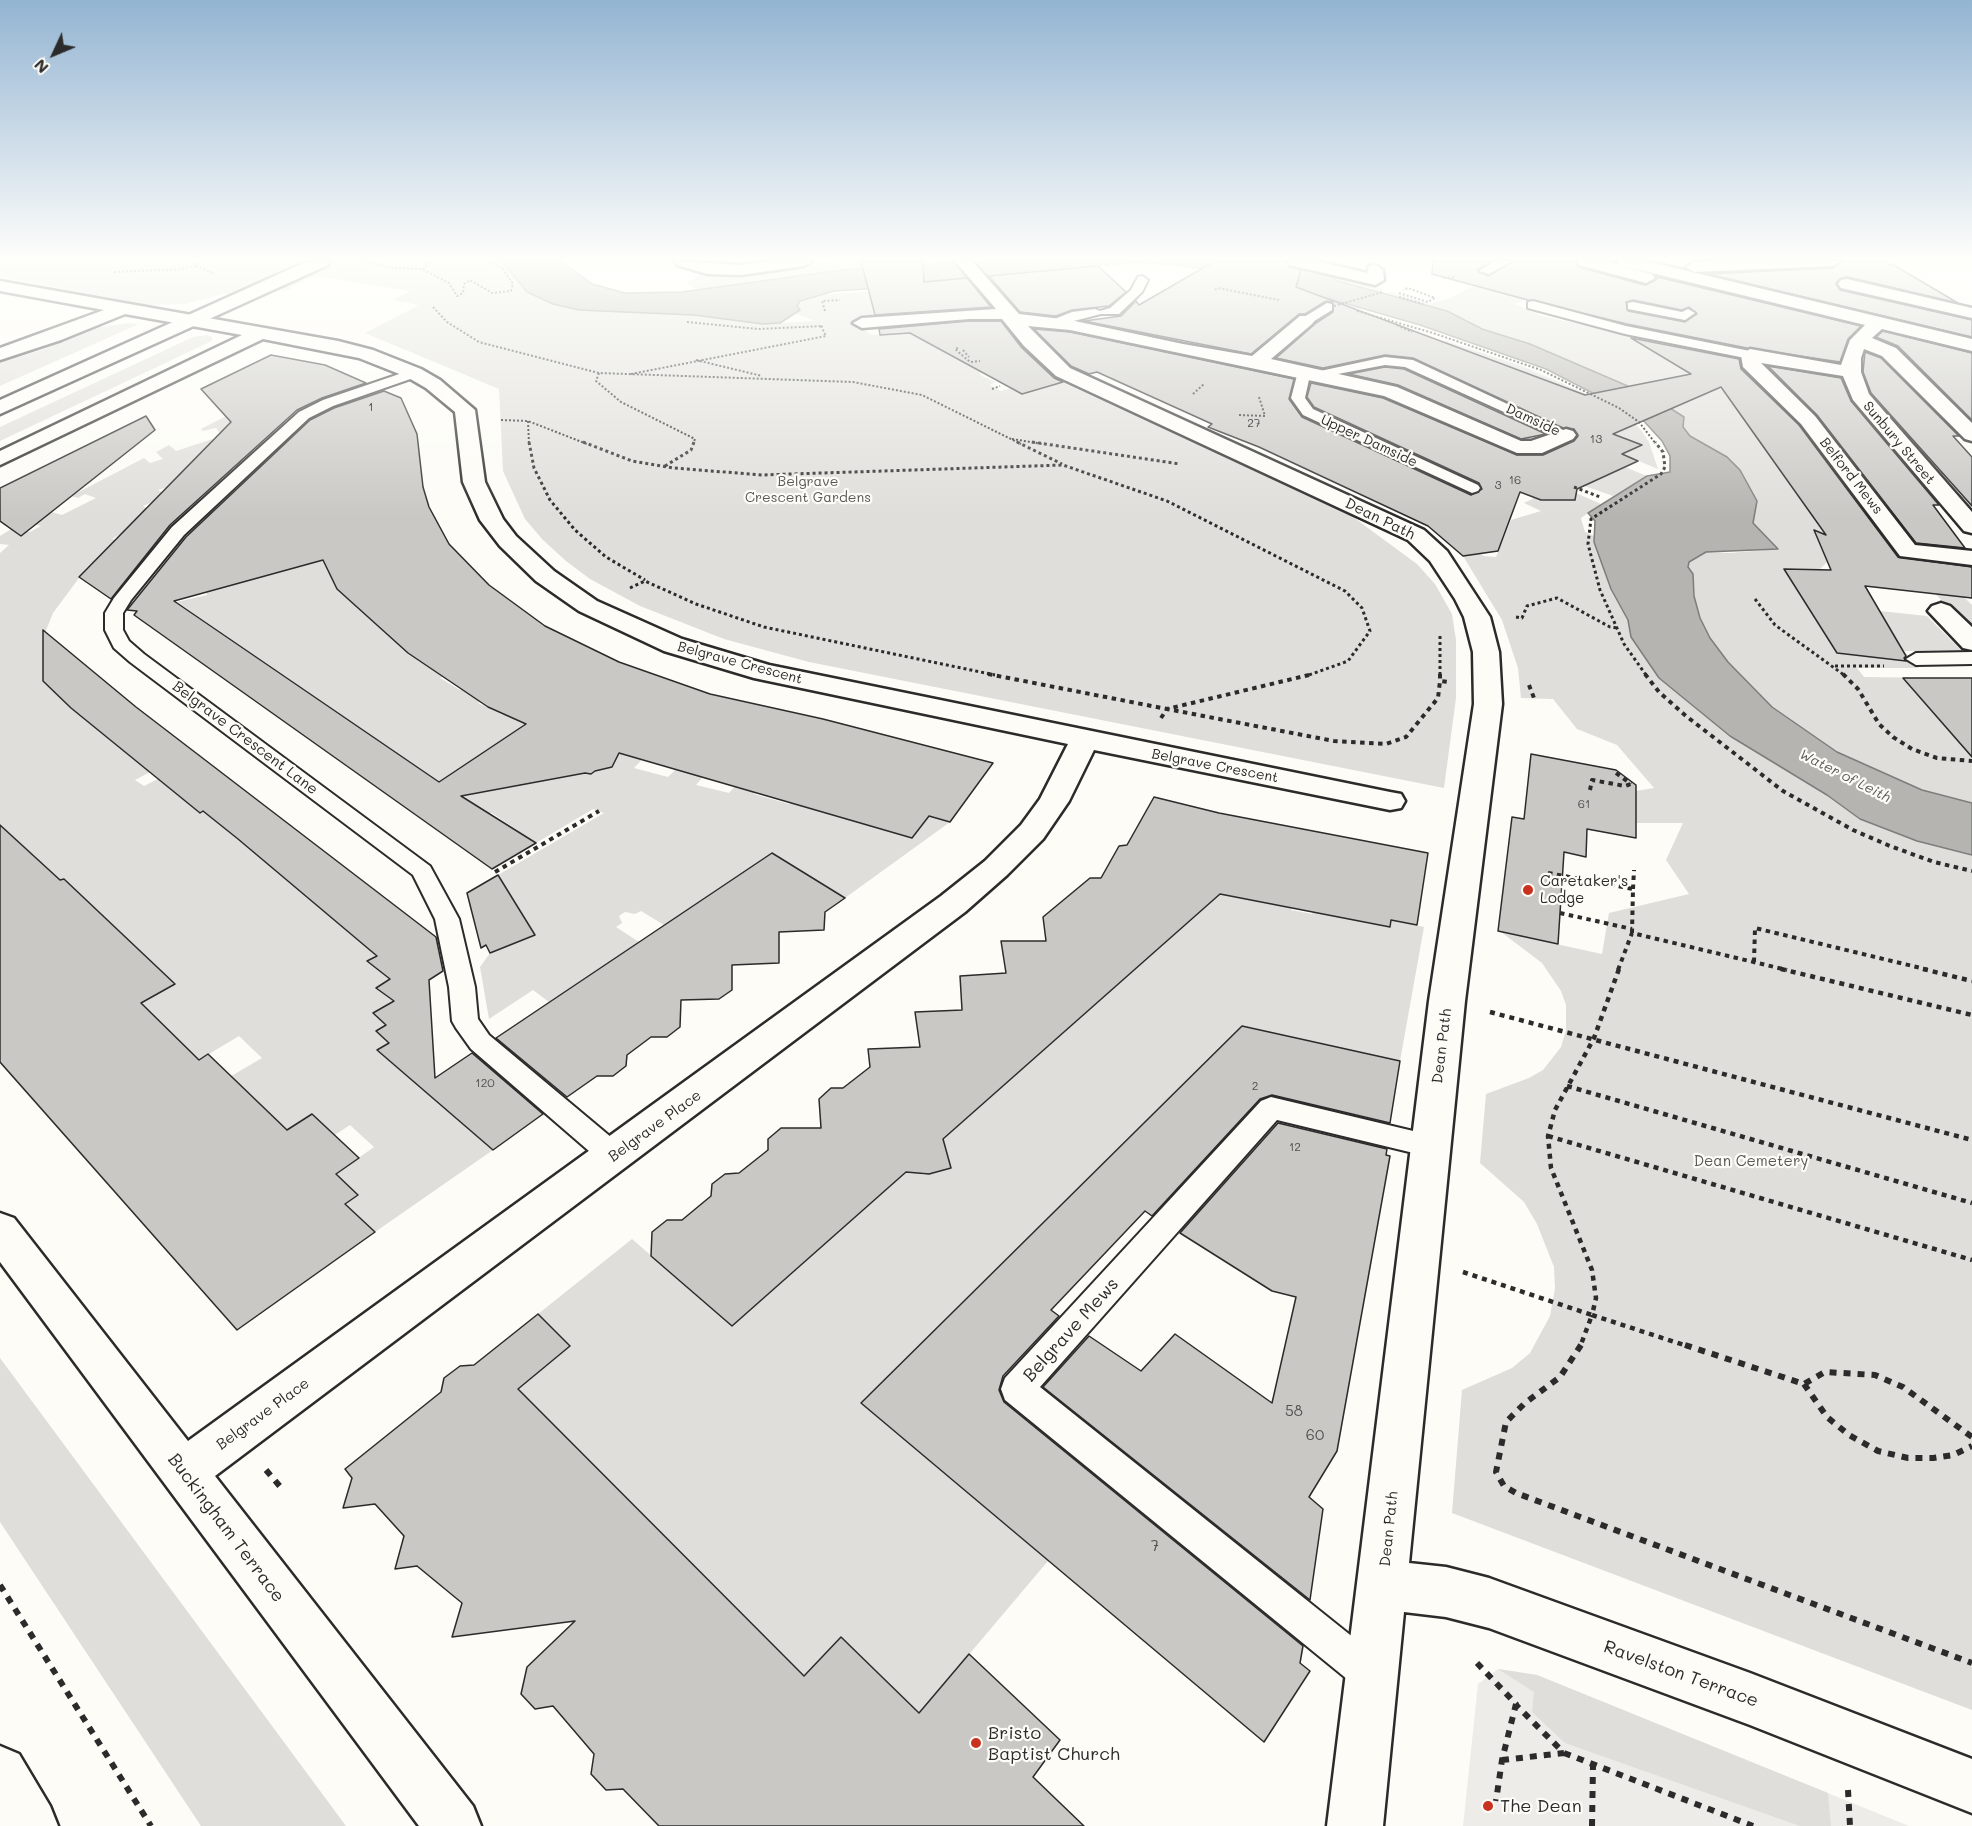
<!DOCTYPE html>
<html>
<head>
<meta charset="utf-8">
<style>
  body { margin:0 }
  #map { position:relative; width:1972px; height:1826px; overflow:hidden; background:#fdfcf7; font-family:Mali,sans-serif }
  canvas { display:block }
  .north { position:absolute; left:24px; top:24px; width:60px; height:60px; -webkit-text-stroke:4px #fdfcf7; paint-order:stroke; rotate:226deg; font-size:16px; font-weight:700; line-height:24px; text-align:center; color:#2b2b2b }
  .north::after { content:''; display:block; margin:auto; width:21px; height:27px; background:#2b2b2b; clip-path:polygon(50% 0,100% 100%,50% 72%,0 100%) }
</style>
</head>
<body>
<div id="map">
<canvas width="1972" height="1826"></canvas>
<div class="north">N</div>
</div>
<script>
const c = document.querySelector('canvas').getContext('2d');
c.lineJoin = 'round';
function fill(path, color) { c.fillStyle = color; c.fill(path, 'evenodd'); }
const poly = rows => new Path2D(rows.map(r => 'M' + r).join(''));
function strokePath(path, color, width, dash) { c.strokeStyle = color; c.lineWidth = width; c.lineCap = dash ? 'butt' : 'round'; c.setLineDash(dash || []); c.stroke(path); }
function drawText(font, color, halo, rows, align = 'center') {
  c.font = font + ' Mali,sans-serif'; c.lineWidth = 4.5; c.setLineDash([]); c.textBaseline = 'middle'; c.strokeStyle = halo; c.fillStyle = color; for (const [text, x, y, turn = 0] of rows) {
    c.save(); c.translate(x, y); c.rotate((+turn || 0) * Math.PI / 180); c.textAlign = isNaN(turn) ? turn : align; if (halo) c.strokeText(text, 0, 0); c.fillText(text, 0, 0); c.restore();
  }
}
fill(poly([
  [1498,1669,1537,1675,1909,1826,1463,1826,1478,1684]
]), '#edece8');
fill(poly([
  [0,261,502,261,527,292,553,304,579,310,694,315,763,324,815,321,794,313,800,310,797,307,800,301,816,295,882,291,875,312,876,317,860,319,867,332,873,335,920,331,980,367,980,375,995,382,990,385,1001,391,1011,388,1022,394,1062,382,1349,514,1417,564,1435,584,1452,614,1456,640,1456,698,1444,788,809,662,724,639,640,606,590,579,566,561,543,540,525,519,503,471,499,389,365,333,419,305,393,300,410,291,316,276,291,287,290,290,221,294,186,304,148,305,0,277],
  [827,261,945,261,954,264,842,270,698,290,687,283,703,273,733,276,736,272],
  [1338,277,1385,290,1381,291,1385,293,1392,292,1429,304,1448,299,1479,283,1529,298,1515,304,1542,316,1683,347,1656,351,1737,398,1762,445,1835,550,1824,552,1827,562,1817,572,1784,569,1837,653,1868,655,1899,644,1880,611,1927,616,1962,651,1904,651,1919,668,1857,668,1864,677,1932,678,1914,690,1972,757,1972,803,1922,790,1837,752,1772,707,1728,662,1710,638,1700,618,1694,596,1693,574,1688,568,1689,562,1706,552,1730,553,1777,549,1753,523,1727,457,1690,436,1651,396,1530,344,1482,329,1447,311,1334,279],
  [128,323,139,324,0,386,0,362,42,350,95,328],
  [207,335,212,337,212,341,0,441,0,427,193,337],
  [1446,341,1522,366,1593,397,1630,419,1641,430,1649,442,1658,469,1622,454,1641,445,1613,434,1629,427,1440,343],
  [324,365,351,377,318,388,331,396,299,407,187,481,158,490,167,496,143,506,151,511,134,526,112,539,144,546,101,555,85,570,53,613,43,638,43,652,47,669,63,700,150,772,135,780,144,786,158,779,199,813,205,810,377,956,368,961,390,979,377,988,394,1001,374,1013,386,1025,376,1031,389,1043,379,1049,493,1150,375,1232,345,1204,358,1195,336,1174,374,1147,350,1125,312,1150,221,1082,262,1058,239,1036,199,1060,141,1003,175,984,64,879,31,895,0,826,0,553,9,545,0,544,0,536,13,528,30,532,41,526,24,522,45,510,62,515,96,498,85,494,78,498,71,496,144,458,150,463,163,459,156,452,169,445,176,451,222,436,216,428,203,431,201,429],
  [1620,465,1647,476,1613,496,1579,484],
  [1576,493,1601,504,1581,518,1585,532,1594,536,1611,589,1628,620,1631,637,1659,678,1730,736,1827,795,1860,819,1917,841,1972,855,1972,1710,1452,1513,1462,1390,1512,1368,1530,1353,1550,1316,1555,1288,1554,1267,1537,1224,1524,1202,1480,1163,1486,1094,1529,1078,1543,1070,1561,1047,1566,1030,1566,1005,1561,991,1542,963,1501,932,1602,954,1609,913,1689,894,1666,860,1683,823,1636,823,1636,791,1654,788,1617,745,1577,729,1553,699,1521,698,1518,668,1502,620,1463,556,1480,554,1484,556,1496,557,1511,520,1541,511,1524,503,1534,498,1543,501,1552,497,1566,500],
  [320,554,327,568,400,612,373,622,407,652,426,665,452,654,467,665,440,678,460,690,487,677,504,687,478,703,503,715,530,699,549,708,502,741,591,774,633,740,654,747,634,768,668,777,690,755,716,761,696,785,729,793,749,770,771,775,754,794,789,804,808,782,829,788,811,809,845,819,863,797,950,822,845,898,808,875,664,925,641,911,635,914,625,912,619,916,622,923,616,927,639,942,549,1002,533,990,489,1019,480,967,490,953,535,935,498,875,604,813,593,809,536,843,492,813,486,814,177,602,207,595,205,588],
  [1935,594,1964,597,1972,605,1972,628],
  [1214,893,1293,901,1291,910,1312,914,1315,905,1368,916,1367,923,1389,927,1391,920,1424,927,1400,1061,1242,1026,862,1403,1048,1561,884,1755,875,1670,841,1637,804,1676,518,1389,570,1346,538,1314,632,1239,732,1326,909,1169,924,1175,943,1168,948,1156,938,1144,1202,909],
  [0,1359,0,1358,346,1826,201,1826,0,1522],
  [1498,1669,1537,1675,1828,1793,1831,1826,1800,1826,1565,1743,1532,1712,1534,1692]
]), '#dfdeda');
const water = poly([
  [502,261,561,261,592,284,625,293,682,292,842,270,986,261,1268,261,1338,277,1334,280,1447,311,1482,329,1530,344,1651,396,1684,417,1683,427,1690,436,1727,457,1740,470,1757,501,1753,523,1778,549,1706,552,1689,562,1688,567,1693,574,1694,596,1700,618,1710,638,1728,662,1772,707,1837,752,1922,790,1972,803,1972,855,1917,841,1860,819,1827,795,1730,736,1659,678,1631,637,1628,620,1611,589,1594,542,1595,521,1588,513,1647,476,1670,472,1670,456,1662,441,1641,418,1546,369,1420,325,1330,299,1204,269,1178,265,1136,262,991,276,966,283,834,291,800,301,797,306,800,310,780,323,763,324,694,315,579,310,553,304,527,292,502,261]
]);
fill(water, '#b5b4b1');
strokePath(water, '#7e7d7b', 1.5);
const building = poly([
  [861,261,923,261,924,282,967,278,991,307,875,315,861,261],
  [1215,261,1286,261,1289,267,1301,270,1296,287,1585,395,1691,374,1631,338,1739,359,1741,369,1799,425,1898,557,1972,567,1972,598,1865,586,1906,656,1904,658,1906,661,1837,653,1784,569,1831,570,1814,530,1826,535,1721,387,1613,434,1642,445,1622,454,1638,461,1577,489,1575,500,1541,500,1520,492,1498,551,1463,556,1428,526,1259,447,1208,427,1212,424,1097,372,1089,374,1071,366,1034,329,1070,332,1294,379,1289,399,1302,417,1471,495,1482,489,1479,483,1314,407,1307,397,1311,383,1383,398,1517,455,1543,455,1574,441,1578,436,1574,429,1563,428,1413,358,1385,355,1323,368,1276,358,1316,323,1333,312,1332,302,1326,301,1305,314,1299,314,1251,354,1084,321,1121,316,1136,301,1139,305,1215,261],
  [1433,261,1491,261,1477,270,1488,276,1514,261,1575,261,1578,267,1645,285,1656,280,1657,277,1861,326,1848,339,1840,362,1747,348,1627,324,1528,300,1432,274,1433,261],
  [1633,300,1682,310,1689,307,1697,314,1685,322,1628,311,1626,302,1633,300],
  [1843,261,1888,261,1888,265,1892,264,1958,303,1848,277,1841,278,1836,283,1840,290,1972,320,1972,337,1708,274,1833,268,1843,261],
  [1098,266,1126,292,1109,306,1072,310,1056,316,1020,312,989,276,1098,266],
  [969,321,1001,321,1022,348,1054,378,1063,382,1022,394,910,333,880,335,879,329,969,321],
  [1883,331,1972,353,1972,420,1898,346,1876,337,1883,331],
  [1865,352,1881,358,1959,436,1953,436,1972,457,1972,506,1871,393,1863,372,1865,352],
  [271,355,325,365,366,383,322,398,297,410,170,525,111,599,79,577,231,422,201,389,271,355],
  [1768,366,1841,378,1851,401,1939,505,1933,505,1965,548,1916,543,1817,415,1768,366],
  [1385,367,1404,369,1546,434,1521,439,1398,385,1349,374,1385,367],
  [384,391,401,398,417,434,423,487,429,507,449,544,489,585,545,626,619,662,710,694,823,719,993,763,950,822,929,816,912,838,619,753,612,767,595,771,591,774,585,773,461,796,536,843,492,869,134,615,137,611,127,610,186,537,310,420,334,408,384,391],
  [323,560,337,589,408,653,488,707,526,724,439,782,174,601,323,560],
  [146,416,155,430,21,536,0,521,0,488,146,416],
  [43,630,136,707,436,937,443,971,429,980,435,1078,472,1053,543,1114,493,1150,377,1050,389,1043,376,1031,386,1025,373,1013,394,1001,376,988,390,979,367,961,377,956,238,839,203,811,200,813,71,708,43,681,43,630],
  [1903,678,1972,678,1972,757,1903,678],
  [1531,754,1616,770,1636,785,1636,838,1587,829,1586,857,1564,852,1558,944,1498,931,1512,817,1524,819,1531,754],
  [1154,797,1219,813,1428,853,1417,925,1391,920,1390,927,1220,894,943,1139,951,1168,929,1174,906,1172,732,1326,651,1256,652,1232,667,1220,682,1220,711,1196,712,1184,725,1174,739,1173,768,1150,768,1139,781,1128,821,1128,819,1099,831,1088,843,1088,870,1067,868,1049,920,1047,915,1012,962,1010,960,976,1006,973,1001,941,1046,941,1043,917,1090,878,1101,878,1119,846,1127,845,1154,797],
  [0,825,60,880,64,879,175,984,141,1003,199,1060,208,1054,287,1130,312,1114,359,1158,336,1174,358,1195,345,1204,375,1232,237,1330,0,1062,0,825],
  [772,853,845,898,825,912,824,930,779,932,779,963,732,965,732,990,719,999,681,1000,680,1027,667,1037,651,1037,627,1055,626,1066,613,1076,597,1076,567,1097,496,1038,772,853],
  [498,875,535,935,490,953,486,945,481,948,467,893,498,875],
  [1242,1026,1400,1061,1390,1123,1272,1095,1260,1099,1152,1216,1145,1211,1051,1310,1059,1316,1003,1376,999,1390,1004,1402,1303,1646,1300,1663,1310,1671,1264,1742,861,1403,1242,1026],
  [1278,1123,1387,1149,1386,1155,1390,1156,1337,1451,1309,1497,1323,1509,1310,1600,1043,1387,1089,1336,1141,1371,1175,1334,1272,1403,1296,1297,1272,1291,1180,1233,1278,1123],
  [538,1314,570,1346,518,1389,804,1676,841,1637,919,1713,969,1654,1060,1740,1033,1777,1084,1826,659,1826,623,1789,606,1790,591,1774,594,1754,553,1706,535,1709,521,1694,527,1667,575,1621,452,1637,462,1603,417,1566,395,1569,404,1536,375,1504,343,1508,352,1478,345,1469,441,1392,444,1378,460,1366,474,1365,538,1314]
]);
fill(building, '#c9c8c4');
strokePath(building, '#2b2b2b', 1.5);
const service = poly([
  [1496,261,1512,261,1489,274,1479,271,1496,261],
  [1142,276,1148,280,1142,292,1119,314,1101,314,1054,326,1047,322,1072,312,1095,309,1100,311,1110,308,1131,290,1138,277,1142,276],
  [1533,301,1626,326,1750,351,1757,355,1750,359,1625,334,1528,308,1528,302,1533,301],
  [1633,302,1682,312,1688,309,1695,313,1685,320,1628,309,1628,303,1633,302],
  [1327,303,1332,304,1332,310,1311,323,1301,323,1299,320,1327,303],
  [1385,357,1413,360,1574,435,1571,438,1561,438,1405,367,1385,365,1317,378,1310,375,1305,398,1313,409,1478,485,1480,488,1478,491,1472,493,1303,415,1291,398,1299,368,1309,368,1311,373,1385,357],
  [414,369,419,370,419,376,333,406,309,418,184,535,131,600,123,613,123,630,129,641,144,654,430,866,459,919,475,987,478,1019,489,1035,624,1148,628,1156,624,1164,614,1167,604,1164,471,1049,456,1028,452,1021,449,987,435,919,413,875,130,662,114,648,105,630,105,613,114,598,172,527,299,412,323,400,414,369],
  [1972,652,1972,664,1916,665,1906,659,1916,653,1972,652],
  [1271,1097,1430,1135,1440,1138,1444,1146,1440,1154,1430,1157,1277,1120,1040,1387,1384,1662,1390,1675,1384,1688,1371,1694,1358,1688,1005,1400,1001,1389,1005,1378,1261,1101,1271,1097]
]);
const pedestrian = poly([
  [675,261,741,265,749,270,741,275,708,274,677,265,675,261]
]);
const minor = poly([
  [768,261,812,261,804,266,741,275,733,270,735,266,768,261],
  [955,261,972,261,1019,314,1070,320,1183,344,1252,356,1300,316,1312,316,1315,320,1312,324,1271,359,1397,387,1521,441,1531,441,1566,429,1573,431,1576,435,1573,439,1542,453,1517,453,1384,396,1070,330,1028,326,1070,368,1424,530,1447,551,1490,617,1499,652,1502,704,1465,1001,1409,1563,1446,1567,1489,1578,1750,1673,1972,1759,1972,1813,1750,1725,1489,1628,1446,1617,1404,1612,1383,1826,1327,1826,1429,1001,1474,704,1473,652,1464,617,1455,599,1430,561,1408,540,1056,376,1024,346,1002,319,969,319,862,328,853,323,862,318,996,309,955,261],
  [1288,261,1317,261,1367,273,1369,266,1375,265,1383,270,1384,280,1375,285,1290,265,1288,261],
  [1577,261,1604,261,1652,274,1655,278,1646,283,1579,265,1577,261],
  [1617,261,1646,261,1972,339,1972,351,1882,329,1872,338,1896,348,1972,423,1972,441,1965,439,1882,356,1864,349,1861,358,1861,372,1869,394,1972,512,1972,533,1964,531,1853,400,1843,376,1761,363,1815,416,1915,545,1972,551,1972,565,1900,556,1801,424,1743,367,1741,355,1750,349,1841,365,1850,340,1865,325,1619,265,1617,261],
  [1714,261,1841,261,1833,266,1694,272,1686,267,1694,262,1714,261],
  [1847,279,1972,308,1972,318,1841,288,1838,284,1841,280,1847,279],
  [0,281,338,341,373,350,421,369,440,380,475,410,485,482,503,519,516,536,554,571,597,601,682,639,769,665,1390,792,1401,794,1405,801,1401,808,1390,810,1094,750,1069,801,1043,839,1007,875,965,912,215,1476,473,1806,481,1826,419,1826,0,1262,0,1213,14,1218,188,1441,941,896,985,861,1021,825,1040,799,1068,744,754,678,664,651,579,611,536,581,500,546,480,520,463,482,455,412,426,388,407,377,359,358,263,339,0,465,0,451,242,335,125,314,61,340,0,360,0,348,104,310,0,291,0,281],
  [1941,603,1950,606,1972,627,1972,650,1963,648,1928,611,1932,606,1941,603]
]);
const primary = poly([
  [308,261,330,261,328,265,0,414,0,400,308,261],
  [0,1746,19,1754,50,1806,58,1826,0,1826,0,1746]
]);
strokePath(service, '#2b2b2b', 4);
strokePath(pedestrian, '#2b2b2b', 5);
strokePath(minor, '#2b2b2b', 5);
strokePath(primary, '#2b2b2b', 5);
strokePath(poly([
  [360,261,393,268,422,269,449,283,457,296,463,293,464,284,470,280,492,293,511,291,513,284,502,268,487,261],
  [196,266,215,274],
  [422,269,431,261],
  [114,272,181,269,196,266,199,263,196,261],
  [1444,278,1456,277],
  [1215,290,1218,288,1279,300],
  [1399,293,1428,302,1435,298,1408,288,1403,290],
  [1399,297,1423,304],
  [433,307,447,322,479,342,599,373,853,382,922,395,1021,444],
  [825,311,822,301,840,300],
  [1357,311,1433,333,1541,370,1619,408,1639,422,1656,444],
  [687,322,758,329,823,326],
  [1397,325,1412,332],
  [958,348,955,349,970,362,980,361],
  [963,350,969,357],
  [696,360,762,376],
  [599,373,596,381,621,402,695,439,693,444],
  [631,374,826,336,821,326],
  [992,389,1000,386],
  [1193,394,1204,384],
  [1239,415,1265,416,1259,397],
  [501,420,528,421,587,444],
  [528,421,529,444],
  [1012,439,1043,444]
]), '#2b2b2b', 2, [2, 2]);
strokePath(poly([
  [529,442,534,468,550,500,575,530,606,557,645,580],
  [583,442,632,461,674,468,762,475,1063,465,1167,501,1345,591,1362,608,1370,631,1348,661,1309,675],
  [1017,442,1062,464],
  [1032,442,1180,464],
  [665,466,691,450,694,442],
  [1574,487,1600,497],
  [630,588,645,581,696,604,764,627,995,675],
  [1755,599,1775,625,1844,675],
  [1516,617,1522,618,1527,606,1557,598,1610,627,1618,628],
  [1440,636,1440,675],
  [1835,666,1884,666],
  [1646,675,1624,644,1600,590,1588,544,1591,519,1661,474,1665,467,1663,452,1655,442]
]), '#2b2b2b', 3, [3, 3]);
strokePath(poly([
  [988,674,1167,709,1313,674],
  [1440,674,1440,681],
  [1645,674,1659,692,1686,716,1783,791,1853,830,1890,846,1934,862,1972,871],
  [1843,674,1858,689,1879,724,1893,737,1912,749,1937,758,1972,761],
  [1529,685,1534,698],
  [1161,718,1167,709,1334,741,1386,744,1406,737,1438,698,1440,681,1448,682],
  [1616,773,1631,784],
  [1590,790,1592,780,1625,786,1631,784],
  [495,872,599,811],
  [1548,873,1633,889,1632,933],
  [1633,889,1634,870],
  [1560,913,1632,929],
  [1754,962,1755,928,1929,970],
  [1618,970,1632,933,1787,970]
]), '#2b2b2b', 4, [4.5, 4.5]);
strokePath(poly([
  [1619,969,1594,1038,1555,1110,1548,1136,1551,1168,1592,1270,1596,1298,1592,1315,1690,1347],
  [1781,969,1972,1015],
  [1923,969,1972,981],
  [1490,1012,1972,1140],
  [1567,1086,1972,1203],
  [1548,1136,1972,1260],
  [1463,1272,1592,1315,1580,1347]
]), '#2b2b2b', 4.5, [5, 5]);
strokePath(poly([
  [1581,1345,1560,1377,1525,1403,1506,1422,1496,1472,1504,1486,1516,1493,1972,1663],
  [1685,1345,1804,1384,1825,1372,1875,1375,1903,1387,1972,1437],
  [1804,1384,1827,1417,1849,1435,1878,1451,1908,1458,1933,1458,1953,1455,1972,1446],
  [266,1470,283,1490],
  [0,1585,151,1826],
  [1477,1663,1516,1704,1502,1760,1496,1801],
  [1564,1753,1753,1826],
  [1502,1760,1564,1753,1516,1705],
  [1848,1790,1850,1826],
  [1592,1826,1593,1765]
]), '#2b2b2b', 6, [7, 7]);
fill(service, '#fdfcf7');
fill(pedestrian, '#fdfcf7');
fill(minor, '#fdfcf7');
fill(primary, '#fdfcf7');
strokePath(poly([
  [1334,306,1383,292]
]), '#2b2b2b', 2, [2, 2]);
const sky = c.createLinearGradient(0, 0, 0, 517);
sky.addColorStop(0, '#93b4d2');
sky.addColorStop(0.5, '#fefefb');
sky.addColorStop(1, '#fefefb00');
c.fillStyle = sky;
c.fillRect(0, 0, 1972, 517);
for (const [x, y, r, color] of [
  [1528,890,6,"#c8321e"],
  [976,1743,6,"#c8321e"],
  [1488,1806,6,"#c8321e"]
]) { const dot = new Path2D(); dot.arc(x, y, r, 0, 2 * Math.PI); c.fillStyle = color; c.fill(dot); strokePath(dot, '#fdfcf7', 2); }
drawText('12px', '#525251', null, [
  ["1",371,407],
  ["27",1254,423],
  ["13",1596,439],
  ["16",1515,480],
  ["3",1498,485],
  ["61",1584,804],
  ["120",485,1083],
  ["2",1255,1086],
  ["12",1295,1147]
]);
drawText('14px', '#2b2b2b', '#fdfcf7', [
  ["Damside",1533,420,25],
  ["Upper Damside",1369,441,25],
  ["Sunbury Street",1899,443,50],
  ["Belford Mews",1851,476,52],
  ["Belgrave Crescent",740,663,15],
  ["Belgrave Crescent",1215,766,11]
]);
drawText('14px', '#585857', '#fdfcf7', [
  ["Belgrave",808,482],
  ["Crescent Gardens",808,498]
]);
drawText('italic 14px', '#5b5b5a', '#fdfcf7', [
  ["Water of Leith",1845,776,27]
]);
drawText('15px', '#2b2b2b', '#fdfcf7', [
  ["Dean Path",1380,519,26],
  ["Belgrave Crescent Lane",245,738,37],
  ["Dean Path",1442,1046,-83],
  ["Belgrave Place",655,1126,-36],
  ["Belgrave Place",263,1414,-36],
  ["Dean Path",1389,1529,-84]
]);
drawText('15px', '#2b2b2b', '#fdfcf7', [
  ["Caretaker's",1540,881],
  ["Lodge",1540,898]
], 'left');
drawText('15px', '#585857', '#fdfcf7', [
  ["Dean Cemetery",1751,1161]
]);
drawText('15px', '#525251', null, [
  ["58",1294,1411],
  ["60",1315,1435],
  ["7",1155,1546]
]);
drawText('18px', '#2b2b2b', '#fdfcf7', [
  ["Belgrave Mews",1071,1330,-48],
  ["Buckingham Terrace",226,1528,53],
  ["Ravelston Terrace",1681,1674,20]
]);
drawText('18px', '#2b2b2b', '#fdfcf7', [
  ["Bristo",988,1733],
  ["Baptist Church",988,1754],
  ["The Dean",1500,1806]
], 'left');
</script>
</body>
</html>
